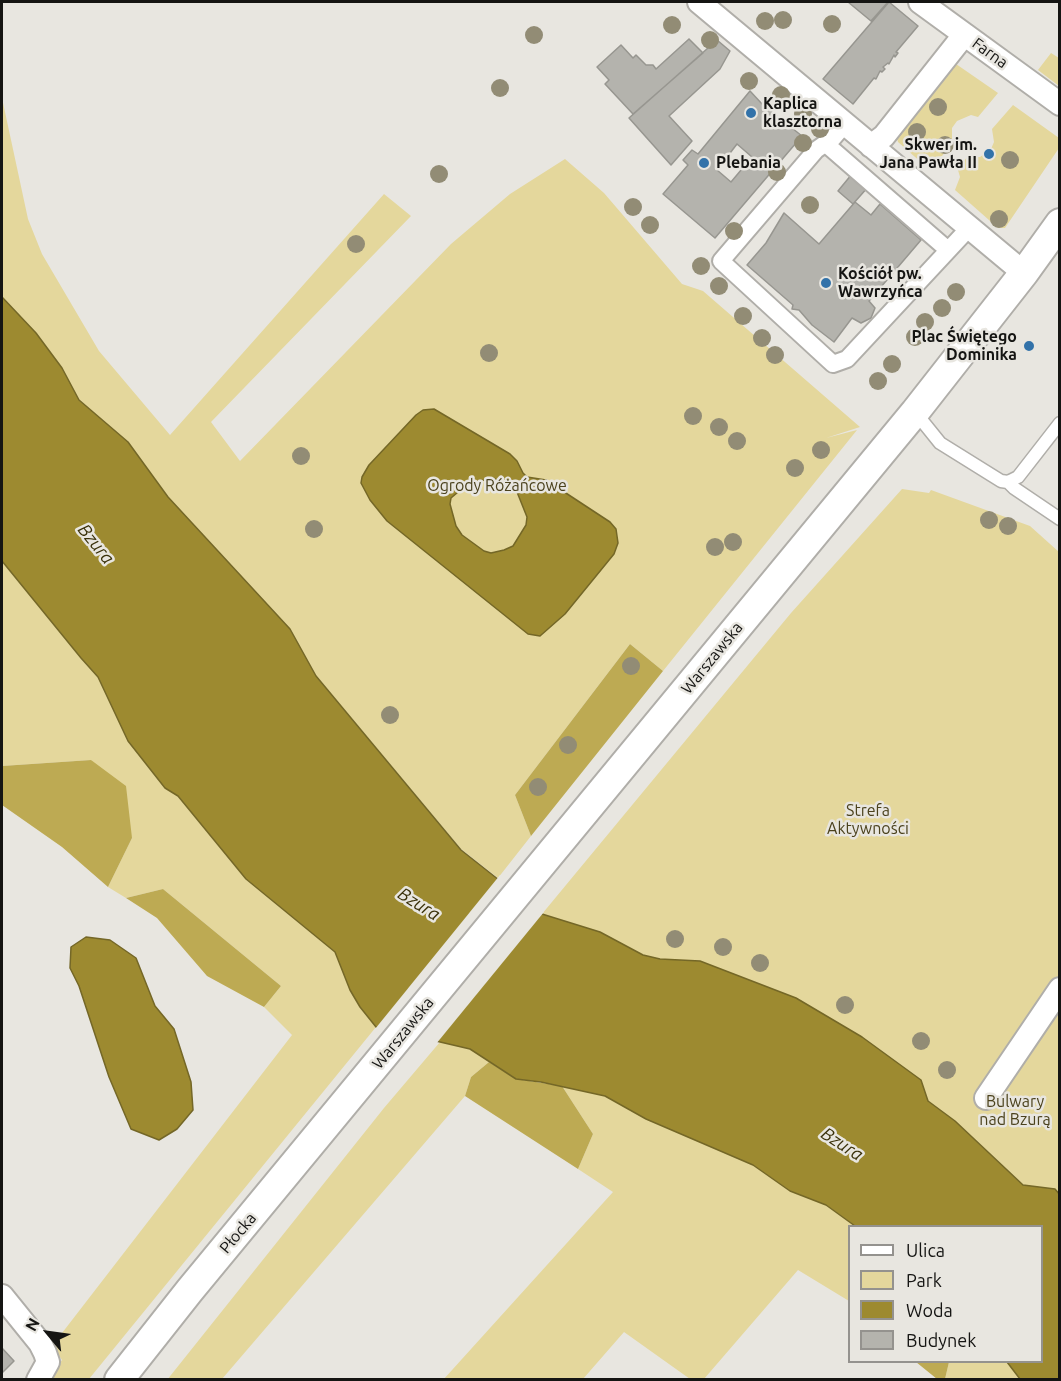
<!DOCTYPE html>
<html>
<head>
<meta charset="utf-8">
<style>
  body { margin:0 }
  #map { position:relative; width:1061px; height:1381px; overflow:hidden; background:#e8e6e0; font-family:Ubuntu,sans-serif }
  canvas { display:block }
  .frame { position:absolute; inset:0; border:3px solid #151513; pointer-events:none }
  .legend { position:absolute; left:848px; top:1225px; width:195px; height:138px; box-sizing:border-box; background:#e8e6e0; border:2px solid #94928e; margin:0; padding:8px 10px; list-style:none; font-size:18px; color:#151513 }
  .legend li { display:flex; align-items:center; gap:12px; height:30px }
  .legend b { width:30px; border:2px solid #94928e }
  .north { position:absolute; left:18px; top:1303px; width:60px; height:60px; -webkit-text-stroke:4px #e8e6e0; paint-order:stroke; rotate:299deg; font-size:16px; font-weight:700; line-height:24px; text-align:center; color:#151513 }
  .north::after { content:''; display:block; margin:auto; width:21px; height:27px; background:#151513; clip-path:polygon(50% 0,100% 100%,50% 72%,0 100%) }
</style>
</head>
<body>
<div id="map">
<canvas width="1061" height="1381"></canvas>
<div class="frame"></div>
<ul class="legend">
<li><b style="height:8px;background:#fff"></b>Ulica</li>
<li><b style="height:16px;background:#e4d79c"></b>Park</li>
<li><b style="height:16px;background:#9d8a30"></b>Woda</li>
<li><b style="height:16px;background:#b4b3ad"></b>Budynek</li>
</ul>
<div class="north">N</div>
</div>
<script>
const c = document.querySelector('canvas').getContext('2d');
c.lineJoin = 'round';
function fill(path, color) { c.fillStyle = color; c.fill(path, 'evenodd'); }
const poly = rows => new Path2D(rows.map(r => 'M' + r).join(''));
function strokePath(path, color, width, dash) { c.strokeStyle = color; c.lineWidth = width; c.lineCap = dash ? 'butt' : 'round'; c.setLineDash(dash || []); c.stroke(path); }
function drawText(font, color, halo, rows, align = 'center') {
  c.font = font + ' Ubuntu,sans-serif'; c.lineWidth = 5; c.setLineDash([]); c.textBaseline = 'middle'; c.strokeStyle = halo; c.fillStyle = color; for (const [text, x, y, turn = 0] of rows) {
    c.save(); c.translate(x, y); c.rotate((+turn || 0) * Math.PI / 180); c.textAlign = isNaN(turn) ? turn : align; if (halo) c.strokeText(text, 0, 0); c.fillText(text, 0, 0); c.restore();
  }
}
fill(poly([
  [1051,53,1059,58,1059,86,1038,70],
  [956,64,998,93,978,117,971,115,957,121,952,128,952,143,942,156,929,159,923,164,898,142,896,135],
  [2,98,28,219,42,254,99,351,170,435,384,194,411,216,211,422,240,461,451,244,510,194,565,159,604,193,682,284,703,291,860,427,826,438,857,430,663,671,630,644,515,795,531,836,498,878,461,849,316,676,290,629,168,497,128,442,79,400,62,368,36,333,2,297],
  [1013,105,1059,138,1059,148,1005,228,998,228,955,190,960,177,958,170,967,157,980,157,991,149,994,142,992,129],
  [902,489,929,493,931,490,1030,526,1059,552,1059,1195,1054,1189,1023,1185,955,1121,928,1101,921,1080,700,961,660,959,643,955,600,932,542,914,791,613],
  [2,561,81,658,98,677,128,741,165,788,178,796,246,879,335,952,350,990,360,1007,376,1027,89,1379,48,1379,62,1360,52,1346,292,1035,264,1007,281,986,163,889,126,898,108,887,132,838,91,760,2,766],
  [440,1042,470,1049,489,1062,471,1077,465,1096,222,1379,167,1380,384,1108],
  [562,1086,605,1096,646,1119,753,1165,790,1191,826,1205,855,1226,850,1226,849,1301,798,1270,704,1379,690,1379,624,1332,583,1379,443,1380,613,1192,578,1169,593,1134],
  [949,1362,1007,1362,1020,1379,945,1379]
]), '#e4d79c');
fill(poly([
  [630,644,663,671,531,836,515,795],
  [91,760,126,786,132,838,108,887,62,847,2,805,2,766],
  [163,889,281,986,264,1007,207,976,157,918,126,898],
  [489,1062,516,1079,562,1086,593,1134,578,1169,465,1096,471,1077],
  [916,1362,949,1362,945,1379,937,1379]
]), '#bdaa53');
const water = poly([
  [2,297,36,333,62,368,79,400,128,442,168,497,290,629,316,676,461,850,542,914,600,932,643,955,660,959,700,961,796,998,862,1037,921,1080,928,1101,955,1121,1023,1185,1055,1189,1060,1195,1059,1379,1020,1379,1007,1362,1042,1362,1042,1226,855,1226,826,1205,790,1191,753,1165,646,1119,605,1096,541,1082,516,1079,470,1049,376,1027,360,1007,350,990,335,952,246,879,178,796,165,788,128,741,98,677,81,658,2,561,2,297],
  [434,409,510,454,517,461,523,473,527,477,546,480,610,522,616,529,618,543,614,554,565,614,540,636,528,634,387,521,370,500,361,483,362,477,369,465,416,415,423,410,434,409],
  [493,478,509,486,517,492,527,517,526,525,513,546,504,550,491,553,484,551,462,535,456,526,450,504,451,498,464,487,480,481,493,478],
  [86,937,110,940,136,958,155,1006,174,1029,191,1082,193,1110,177,1129,159,1140,131,1129,109,1077,79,986,70,968,71,947,86,937]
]);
fill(water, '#9d8a30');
strokePath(water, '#746727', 1.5);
fill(poly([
  [500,875,544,912,436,1044,375,1029]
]), '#e8e6e0');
const building = poly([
  [848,2,888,2,871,21,848,2],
  [889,2,918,26,896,52,898,53,895,57,894,55,889,64,888,63,883,67,885,69,882,72,880,71,876,79,874,78,853,104,823,79,889,2],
  [689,39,703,53,633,114,605,84,609,80,597,67,621,45,633,58,636,55,646,65,653,65,656,69,689,39],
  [717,40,730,51,720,69,669,116,692,141,671,165,629,118,717,40],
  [750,91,763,105,802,136,715,238,663,194,688,165,683,160,692,150,698,154,750,91],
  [737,144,752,157,731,182,717,170,737,144],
  [852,174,868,187,853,204,838,191,852,174],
  [855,202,871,215,880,204,921,240,869,301,875,308,871,318,861,323,852,318,834,342,812,325,799,310,792,309,793,305,747,265,766,243,784,213,819,244,855,202],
  [2,1348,14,1361,3,1372,2,1370,2,1348]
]);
fill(building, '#b4b3ad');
strokePath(building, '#979690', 1.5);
const service = poly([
  [915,412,940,443,1001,481,1008,482,1018,477,1060,423],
  [1008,482,1014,488,1060,519]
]);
const pedestrian = poly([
  [845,124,833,138,816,150,721,261,833,364,847,359,969,228],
  [826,144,948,250]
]);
const minor = poly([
  [699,2,1024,273],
  [920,2,1060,104],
  [871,146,884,136,964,35],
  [986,1098,1060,989],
  [2,1296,40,1343,45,1353,48,1362,38,1380]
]);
const tertiary = poly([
  [119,1380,190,1290,915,412,1024,273,1060,223]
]);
strokePath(service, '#b0aea9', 15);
strokePath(pedestrian, '#b0aea9', 20);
strokePath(minor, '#b0aea9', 26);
strokePath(tertiary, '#b0aea9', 32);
strokePath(service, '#fff', 12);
strokePath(pedestrian, '#fff', 16);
strokePath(minor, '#fff', 22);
strokePath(tertiary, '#fff', 28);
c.fillStyle = '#928c75';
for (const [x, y] of [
  [783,20],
  [765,21],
  [832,24],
  [672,25],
  [534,35],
  [710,40],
  [749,81],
  [500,88],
  [781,95],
  [938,107],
  [803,114],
  [820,129],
  [917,132],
  [803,143],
  [945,145],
  [1010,160],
  [777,172],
  [439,174],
  [810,205],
  [633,207],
  [999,219],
  [650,225],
  [734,231],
  [356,244],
  [701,266],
  [719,286],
  [956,292],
  [942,308],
  [743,316],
  [925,322],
  [915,337],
  [762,338],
  [489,353],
  [775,355],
  [892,364],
  [878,381],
  [693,416],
  [719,427],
  [737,441],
  [821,450],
  [301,456],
  [795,468],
  [989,520],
  [1008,526],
  [314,529],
  [733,542],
  [715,547],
  [631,666],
  [390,715],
  [568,745],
  [538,787],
  [675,939],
  [723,947],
  [760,963],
  [845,1005],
  [921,1041],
  [947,1070]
]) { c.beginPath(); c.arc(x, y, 9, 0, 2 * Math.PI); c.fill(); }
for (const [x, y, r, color] of [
  [751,113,6,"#3272a9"],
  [989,154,6,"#3272a9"],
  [704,163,6,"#3272a9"],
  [826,283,6,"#3272a9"],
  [1029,346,6,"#3272a9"]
]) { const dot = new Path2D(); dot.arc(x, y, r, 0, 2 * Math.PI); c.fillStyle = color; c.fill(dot); strokePath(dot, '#e8e6e0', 2); }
drawText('16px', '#151513', '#e8e6e0', [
  ["Farna",990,53,36],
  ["Warszawska",712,658,-51],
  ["Warszawska",403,1033,-51],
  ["Płocka",238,1233,-50]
]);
drawText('bold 16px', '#151513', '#e8e6e0', [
  ["Kaplica",763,104],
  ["klasztorna",763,122],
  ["Skwer im.",977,145,"right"],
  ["Jana Pawła II",977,163,"right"],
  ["Plebania",716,163],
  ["Kościół pw.",838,274],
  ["Wawrzyńca",838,292],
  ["Plac Świętego",1017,337,"right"],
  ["Dominika",1017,355,"right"]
], 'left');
drawText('16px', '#4b421d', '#e8e6e0', [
  ["Ogrody Różańcowe",497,486],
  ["Strefa",868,811],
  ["Aktywności",868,829],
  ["Bulwary",1015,1102],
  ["nad Bzurą",1015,1120]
]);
drawText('italic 18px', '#393009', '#e8e6e0', [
  ["Bzura",96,544,51],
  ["Bzura",419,904,32],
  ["Bzura",842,1144,33]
]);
</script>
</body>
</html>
